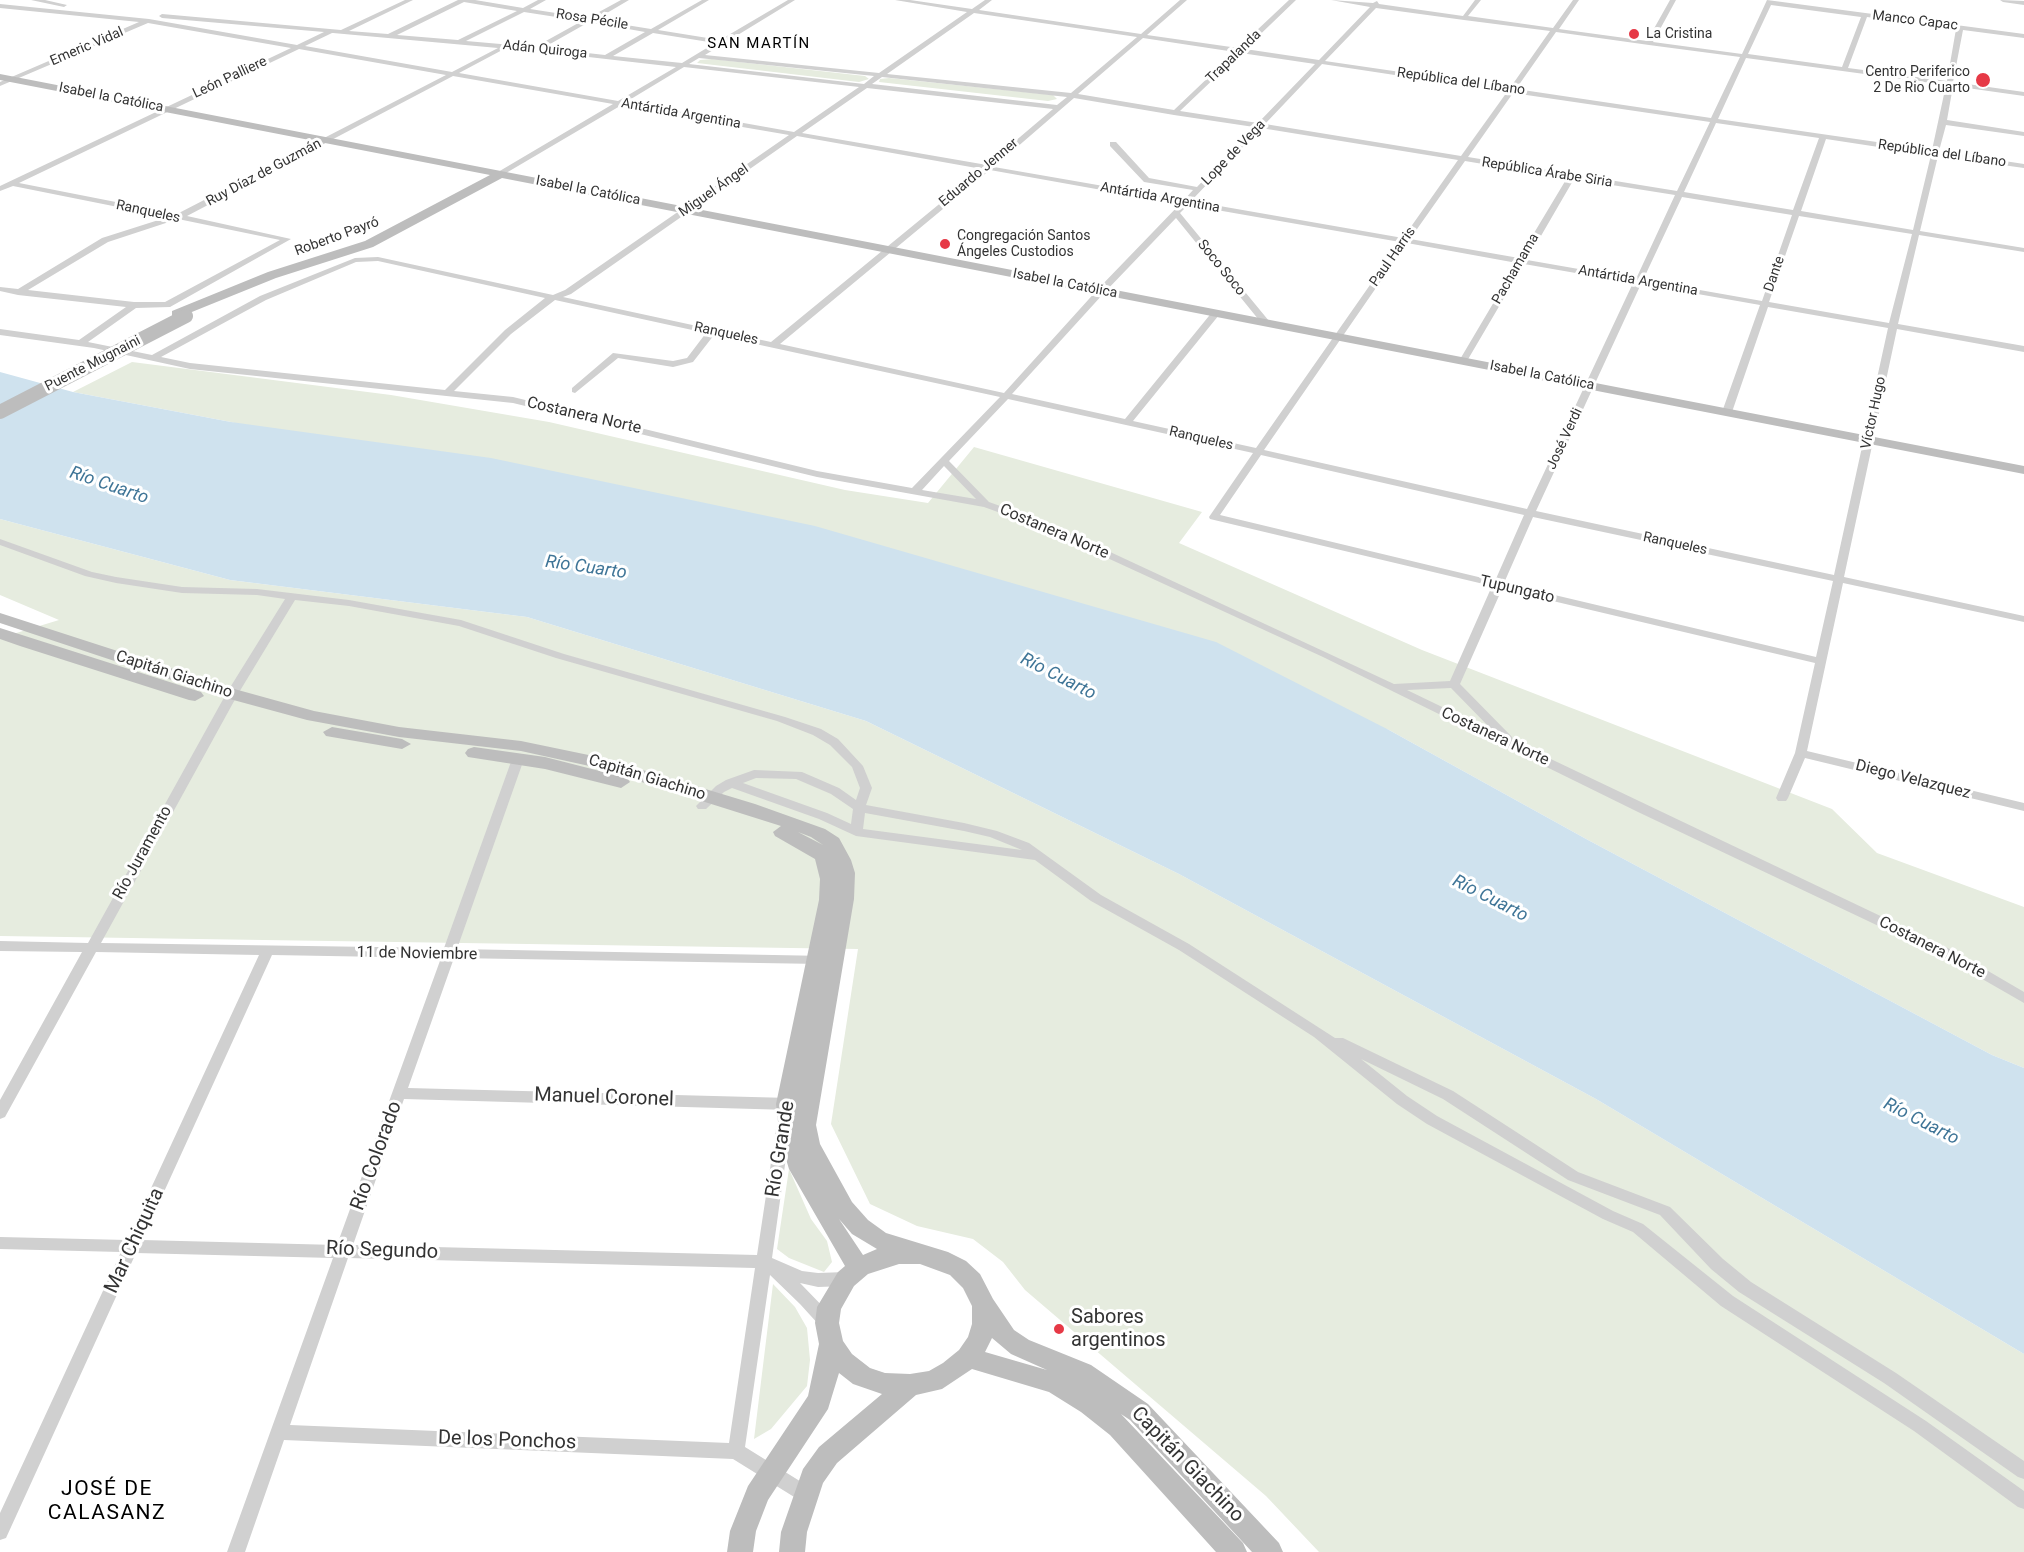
<!DOCTYPE html>
<html>
<head>
<meta charset="utf-8">
<style>
  body { margin:0 }
  canvas { display:block; background:#fff }
</style>
</head>
<body>
<canvas width="2024" height="1552"></canvas>
<script>
const c = document.querySelector('canvas').getContext('2d');
c.lineJoin = 'round';
function fill(path, color) { c.fillStyle = color; c.fill(path, 'evenodd'); }
const poly = rows => new Path2D(rows.map(r => 'M' + r).join(''));
function strokePath(path, color, width, dash) { c.strokeStyle = color; c.lineWidth = width; c.lineCap = dash ? 'butt' : 'round'; c.setLineDash(dash || []); c.stroke(path); }
function drawText(font, color, halo, rows, align = 'center') {
  c.font = font + ' Roboto,sans-serif'; c.lineWidth = 6; c.setLineDash([]); c.textBaseline = 'middle'; c.strokeStyle = halo; c.fillStyle = color; for (const [text, x, y, turn = 0] of rows) {
    c.save(); c.translate(x, y); c.rotate((+turn || 0) * Math.PI / 180); c.textAlign = isNaN(turn) ? turn : align; if (halo) c.strokeText(text, 0, 0); c.fillText(text, 0, 0); c.restore();
  }
}
fill(poly([
  [712,59,865,76,869,79,859,82,697,63,700,60],
  [889,78,1053,95,1057,99,1048,101,879,82,880,79],
  [132,362,391,395,549,422,845,490,928,503,974,447,1202,512,1179,543,1422,650,1832,809,1877,853,2024,907,2024,1068,1992,1055,1588,840,1389,730,231,422,73,392],
  [0,519,230,580,527,617,866,721,1179,874,1596,1099,2024,1354,2024,1552,1319,1552,1266,1496,1025,1290,1003,1262,973,1239,917,1226,870,1204,831,1124,858,949,0,936,0,638,59,620,0,595],
  [789,1169,811,1219,827,1241,832,1262,824,1272,789,1258,777,1249],
  [773,1284,795,1307,807,1328,810,1360,807,1386,771,1429,754,1439]
]), '#e6ecdf');
fill(poly([
  [0,372,73,392,231,422,491,458,815,526,1216,642,1389,730,1588,840,1992,1055,2024,1068,2024,1354,1596,1099,1179,874,866,721,527,617,230,580,0,519]
]), '#cfe2ee');
fill(poly([
  [31,0,45,0,67,5,64,7,31,0],
  [405,0,413,0,349,31,388,34,458,0,475,0,523,8,538,0,546,0,530,9,588,18,621,0,629,0,595,20,651,29,702,0,709,0,658,30,720,40,788,0,795,0,705,55,879,73,967,12,895,0,910,0,972,9,985,0,992,0,979,10,1141,34,1180,0,1187,0,1147,35,1238,48,1289,0,1296,0,1245,49,1319,60,1370,7,1331,0,1373,3,1377,1,1379,4,1463,16,1475,0,1481,0,1468,16,1553,28,1573,0,1579,0,1559,29,1647,41,1670,0,1676,0,1653,42,1742,54,1767,0,2024,34,2024,38,1963,30,1953,82,2024,92,2024,96,1953,86,1947,120,2024,132,2024,136,1946,125,1939,151,2024,164,2024,168,1938,156,1920,231,2024,248,2024,252,1919,235,1898,324,2024,346,2024,352,1897,329,1844,577,2024,616,2024,622,1843,583,1807,751,2024,803,2024,811,1805,758,1788,798,1786,801,1778,801,1776,798,1795,753,1815,663,1502,589,1460,684,1512,737,1513,741,1954,951,2024,992,2024,1003,1944,957,1638,812,1323,657,1042,528,984,507,817,477,513,403,190,369,94,348,0,335,0,329,79,340,126,307,18,295,0,291,0,287,18,289,102,238,168,217,13,186,0,191,0,186,291,48,148,23,0,86,0,82,139,22,0,8,0,4,149,19,297,45,324,32,162,18,159,16,162,14,341,30,405,0],
  [464,2,517,11,458,40,397,35,464,2],
  [1771,5,1861,17,1842,67,1748,54,1771,5],
  [1376,8,1464,20,1550,31,1510,88,1325,61,1376,8],
  [524,12,582,21,535,47,466,41,524,12],
  [974,13,1137,37,1071,93,887,74,974,13],
  [1867,17,1956,29,1947,81,1848,68,1867,17],
  [589,22,645,32,605,55,543,48,589,22],
  [1556,32,1649,45,1740,57,1711,118,1516,89,1556,32],
  [332,33,333,33,498,48,452,72,305,46,332,33],
  [653,33,715,43,682,63,613,56,653,33],
  [1143,38,1235,52,1174,110,1078,94,1143,38],
  [506,48,536,51,676,67,618,101,459,73,506,48],
  [299,49,446,75,177,214,19,183,299,49],
  [1241,53,1315,64,1258,123,1180,111,1241,53],
  [699,58,874,76,864,84,689,64,699,58],
  [1746,58,1946,85,1932,150,1718,119,1746,58],
  [1322,64,1507,92,1461,156,1265,124,1322,64],
  [684,67,859,87,794,132,626,102,684,67],
  [453,76,613,104,498,172,497,174,501,176,620,106,789,135,565,290,553,295,378,257,355,258,260,296,152,355,88,342,136,308,170,307,291,239,187,216,453,76],
  [882,77,1067,97,1057,105,872,84,882,77],
  [867,88,1053,109,987,165,802,133,867,88],
  [1513,93,1710,122,1677,191,1468,157,1513,93],
  [1074,98,1174,115,1254,127,1197,187,1149,178,1116,142,1110,142,1110,146,1144,182,1193,190,1184,200,994,167,1074,98],
  [1716,123,1819,138,1793,210,1684,192,1716,123],
  [1261,128,1458,160,1403,238,1191,201,1261,128],
  [797,136,982,169,771,342,563,297,571,294,797,136],
  [1826,139,1931,155,1913,230,1801,211,1826,139],
  [1465,161,1567,178,1519,258,1410,239,1465,161],
  [990,170,1180,204,1098,289,1004,393,780,344,990,170],
  [1574,179,1675,195,1636,279,1527,260,1574,179],
  [1682,197,1792,215,1762,301,1643,280,1682,197],
  [1188,205,1400,242,1256,448,1133,421,1219,315,1219,311,1216,310,1213,311,1125,419,1012,394,1104,293,1176,218,1263,325,1269,325,1269,321,1180,213,1188,205],
  [1799,216,1912,234,1889,323,1769,302,1799,216],
  [178,219,280,240,165,302,134,302,28,290,108,242,178,219],
  [1407,243,1517,263,1459,361,1463,364,1467,361,1524,264,1633,283,1527,509,1264,450,1407,243],
  [378,261,545,298,505,330,445,390,190,363,161,357,266,300,356,262,378,261],
  [1641,284,1760,305,1722,412,1727,415,1732,412,1768,307,1888,328,1834,575,1536,511,1641,284],
  [555,300,706,333,687,358,673,361,613,353,572,388,572,392,575,393,618,358,673,367,693,362,714,335,1000,397,912,488,817,471,513,397,454,391,511,334,555,300],
  [1008,399,1253,453,1209,517,1210,519,1492,586,1450,681,1394,684,1050,524,989,502,949,461,1008,399],
  [1261,455,1524,515,1495,581,1220,515,1261,455],
  [944,466,976,499,922,490,944,466],
  [1533,517,1833,581,1816,657,1504,583,1533,517],
  [1451,688,1494,732,1407,690,1451,688],
  [2000,0,2024,1,2024,5,2003,2,2000,0],
  [0,539,92,572,116,577,182,587,257,589,349,600,461,620,564,654,785,717,821,729,838,739,863,766,872,788,866,805,964,823,997,831,1029,843,1101,895,1189,944,1335,1038,1343,1038,1453,1091,1578,1172,1670,1207,1723,1259,1751,1282,1896,1373,2024,1461,2024,1479,2018,1477,1884,1383,1739,1292,1711,1269,1660,1215,1568,1180,1443,1099,1361,1059,1407,1096,1437,1116,1613,1211,1643,1224,1733,1296,1926,1421,2024,1491,2024,1509,2018,1507,1914,1431,1721,1306,1633,1232,1603,1219,1427,1124,1397,1104,1314,1037,1179,950,1091,901,1035,860,856,836,819,819,732,788,724,792,706,809,698,809,696,806,716,786,726,780,754,770,802,772,839,788,856,800,860,788,852,767,830,745,813,735,777,721,556,658,459,626,349,606,295,600,238,694,101,943,444,948,512,759,518,755,524,759,457,949,826,956,828,959,826,962,821,964,454,958,408,1088,790,1098,795,1100,797,1104,795,1108,790,1110,404,1099,353,1245,757,1255,776,1129,778,1125,783,1123,788,1125,790,1129,772,1258,802,1271,818,1273,846,1272,852,1274,854,1279,852,1284,846,1286,818,1287,800,1283,832,1316,834,1321,832,1326,826,1328,820,1326,800,1304,770,1275,745,1447,811,1488,814,1494,811,1500,805,1502,799,1500,733,1459,284,1440,245,1552,227,1552,333,1258,136,1253,6,1538,0,1540,0,1513,121,1252,0,1249,0,1237,127,1240,259,955,96,952,5,1117,0,1119,0,1100,82,952,0,951,0,941,88,943,226,694,285,599,257,595,182,593,116,583,85,576,0,545,0,539],
  [756,778,796,779,831,794,853,809,851,824,827,813,743,783,756,778],
  [865,813,964,831,990,837,1022,850,863,829,865,813],
  [272,955,441,958,337,1245,142,1240,272,955],
  [348,1258,755,1268,729,1443,290,1425,348,1258]
]), '#d0d0d0');
fill(poly([
  [0,74,2024,466,2024,474,502,178,373,247,276,278,177,318,172,317,172,311,268,272,365,241,490,175,0,80,0,74],
  [0,613,238,690,314,711,399,727,521,741,603,758,755,804,825,829,839,838,851,860,855,873,854,899,816,1125,820,1144,852,1202,868,1220,886,1233,948,1252,966,1261,980,1274,993,1299,1014,1330,1029,1340,1091,1365,1148,1404,1279,1543,1283,1552,1252,1552,1130,1420,1121,1414,1243,1543,1247,1552,1216,1552,1110,1435,1081,1412,1049,1392,972,1369,942,1389,916,1395,837,1463,823,1483,807,1532,805,1552,779,1552,781,1532,803,1469,819,1447,882,1394,853,1384,839,1373,828,1409,768,1500,756,1531,753,1552,727,1552,730,1531,748,1486,808,1396,819,1344,815,1323,817,1307,838,1272,845,1266,789,1169,780,1139,776,1104,819,900,820,879,815,859,775,836,773,832,781,826,594,767,521,751,399,737,307,720,226,698,0,623,0,613],
  [798,832,811,837,823,845,798,832],
  [839,1219,852,1234,877,1249,863,1255,839,1219],
  [899,1264,920,1264,950,1275,963,1288,972,1306,972,1324,968,1337,959,1350,943,1363,929,1371,910,1374,885,1373,870,1368,852,1354,843,1341,839,1323,841,1309,854,1286,868,1274,899,1264],
  [992,1338,1011,1354,1047,1370,985,1352,992,1338],
  [0,628,201,692,204,696,195,701,189,700,20,646,0,639,0,628],
  [332,727,402,739,411,744,402,749,326,736,323,732,332,727],
  [474,747,545,757,627,778,630,782,621,788,545,769,468,757,465,753,468,749,474,747]
]), '#bdbdbd');
strokePath(poly([
  [0,412,186,316]
]), '#bdbdbd', 14);
for (const [x, y, r, color] of [
  [1634,34,6,"#e63946"],
  [1983,80,8,"#e63946"],
  [945,244,6,"#e63946"],
  [1059,1329,6,"#e63946"]
]) { const dot = new Path2D(); dot.arc(x, y, r, 0, 2 * Math.PI); c.fillStyle = color; c.fill(dot); strokePath(dot, '#fff', 2); }
drawText('14px', '#333', '#fff', [
  ["Rosa Pécile",592,20,9],
  ["Manco Capac",1915,21,7],
  ["Emeric Vidal",87,47,-23],
  ["Adán Quiroga",545,50,6],
  ["Trapalanda",1234,57,-44],
  ["León Palliere",230,78,-25],
  ["República del Líbano",1461,82,8],
  ["Isabel la Católica",111,98,11],
  ["Antártida Argentina",681,114,10],
  ["Lope de Vega",1234,153,-46],
  ["República del Líbano",1942,154,8],
  ["Ruy Díaz de Guzmán",264,173,-28],
  ["Eduardo Jenner",979,173,-40],
  ["República Árabe Siria",1547,173,9],
  ["Isabel la Católica",588,191,11],
  ["Miguel Ángel",714,191,-35],
  ["Antártida Argentina",1160,198,10],
  ["Ranqueles",148,212,12],
  ["Roberto Payró",337,237,-20],
  ["Paul Harris",1393,257,-55],
  ["Soco Soco",1221,268,51],
  ["Pachamama",1516,269,-60],
  ["Dante",1775,274,-71],
  ["Antártida Argentina",1638,281,10],
  ["Isabel la Católica",1065,284,11],
  ["Ranqueles",726,334,12],
  ["Puente Mugnaini",93,364,-27],
  ["Isabel la Católica",1542,376,11],
  ["Víctor Hugo",1874,413,-78],
  ["Ranqueles",1201,439,13],
  ["José Verdi",1565,439,-65],
  ["Ranqueles",1675,544,12]
]);
drawText('14px', '#333', '#fff', [
  ["La Cristina",1646,34],
  ["Centro Periferico",1970,72,"right"],
  ["2 De Rio Cuarto",1970,88,"right"],
  ["Congregación Santos",957,236],
  ["Ángeles Custodios",957,252]
], 'left');
c.letterSpacing = '1.5px';
drawText('15px', '#000', '#fff', [
  ["SAN MARTÍN",759,44]
]);
c.letterSpacing = '0px';
drawText('16px', '#333', '#fff', [
  ["Costanera Norte",584,416,13],
  ["Costanera Norte",1054,532,23],
  ["Tupungato",1517,590,13],
  ["Capitán Giachino",174,675,18],
  ["Costanera Norte",1495,737,25],
  ["Capitán Giachino",647,778,17],
  ["Diego Velazquez",1913,780,14],
  ["Río Juramento",143,853,-61],
  ["Costanera Norte",1932,948,27],
  ["11 de Noviembre",417,954,1]
]);
drawText('italic 18px', '#3f7597', '#fff', [
  ["Río Cuarto",109,486,19],
  ["Río Cuarto",586,568,8],
  ["Río Cuarto",1058,677,27],
  ["Río Cuarto",1490,899,27],
  ["Río Cuarto",1921,1122,27]
]);
drawText('20px', '#333', '#fff', [
  ["Manuel Coronel",604,1098,2],
  ["Río Grande",781,1149,-81],
  ["Río Colorado",377,1156,-70],
  ["Mar Chiquita",135,1241,-65],
  ["Río Segundo",382,1251,2],
  ["De los Ponchos",507,1441,2],
  ["Capitán Giachino",1187,1465,46]
]);
drawText('20px', '#333', '#fff', [
  ["Sabores",1071,1318],
  ["argentinos",1071,1341]
], 'left');
c.letterSpacing = '1.5px';
drawText('21px', '#000', '#fff', [
  ["JOSÉ DE",107,1490],
  ["CALASANZ",107,1514]
]);
c.letterSpacing = '0px';
</script>
</body>
</html>
